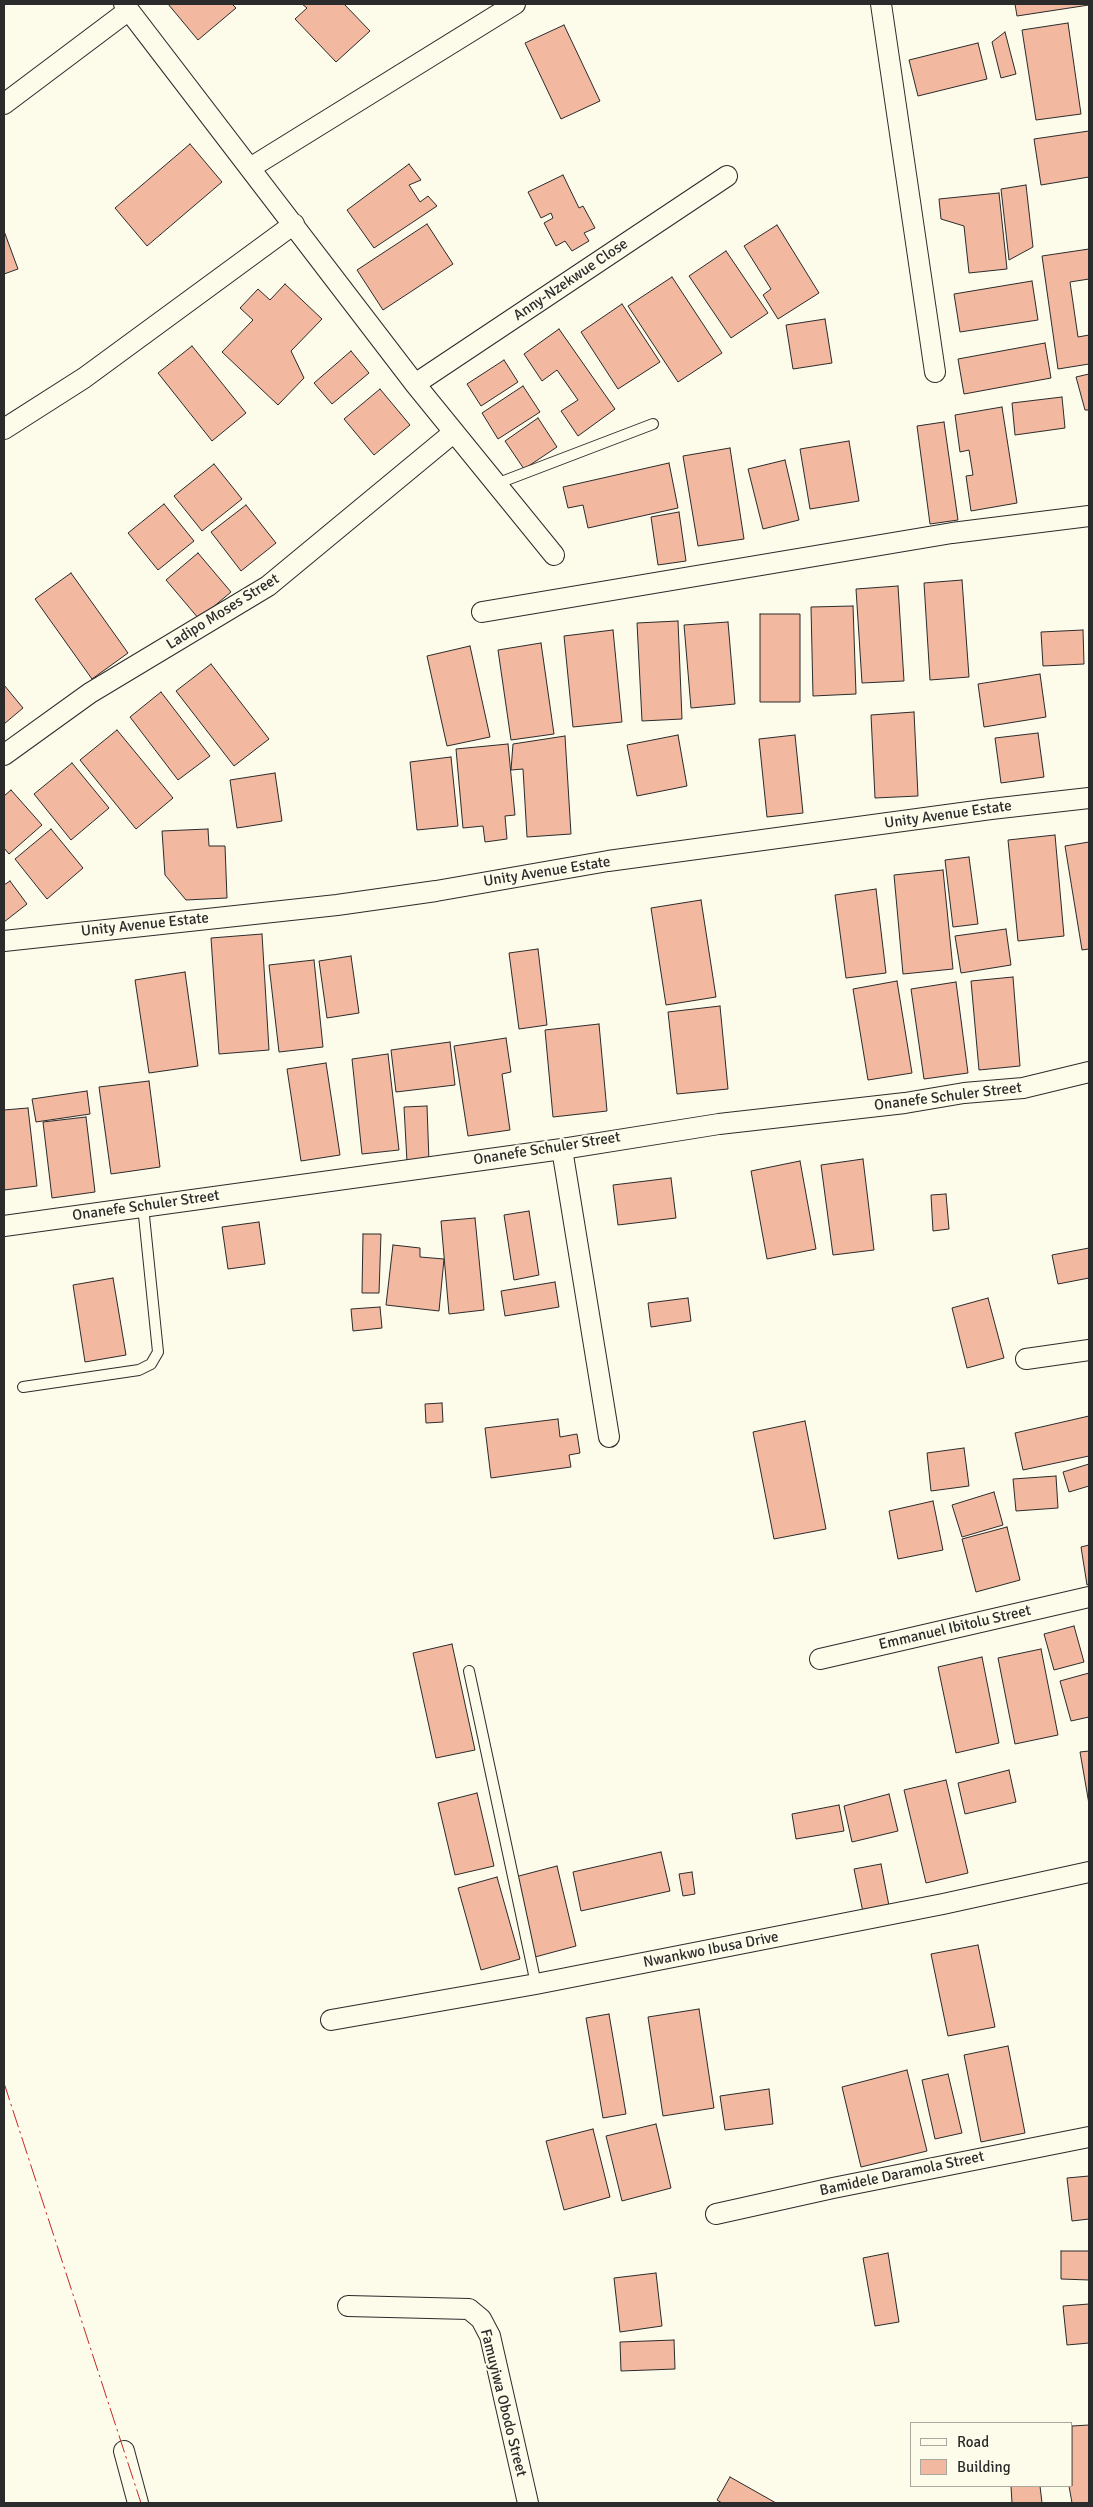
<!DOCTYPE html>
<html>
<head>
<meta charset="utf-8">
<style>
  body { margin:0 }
  #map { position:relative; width:1093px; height:2507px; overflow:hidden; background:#fdfbea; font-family:Signika,sans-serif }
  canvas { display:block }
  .frame { position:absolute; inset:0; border:5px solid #2b2b2b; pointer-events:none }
  .legend { position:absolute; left:910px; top:2422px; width:162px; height:65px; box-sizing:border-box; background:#fdfbea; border:1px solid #a9a89e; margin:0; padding:6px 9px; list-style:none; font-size:15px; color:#2b2b2b }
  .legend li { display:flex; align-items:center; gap:10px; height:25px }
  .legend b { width:25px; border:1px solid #a9a89e }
</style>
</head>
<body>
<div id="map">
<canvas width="1093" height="2507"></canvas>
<div class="frame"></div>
<ul class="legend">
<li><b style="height:6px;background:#fdfbea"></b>Road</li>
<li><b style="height:14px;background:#f2b8a0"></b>Building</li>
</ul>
</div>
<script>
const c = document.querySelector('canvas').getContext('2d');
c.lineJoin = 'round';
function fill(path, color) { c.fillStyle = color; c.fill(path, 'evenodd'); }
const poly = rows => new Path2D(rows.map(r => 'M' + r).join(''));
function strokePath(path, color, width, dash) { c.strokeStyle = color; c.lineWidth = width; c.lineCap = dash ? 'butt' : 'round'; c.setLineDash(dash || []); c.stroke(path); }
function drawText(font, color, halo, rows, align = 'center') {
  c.font = font + ' Signika,sans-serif'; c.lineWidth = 4; c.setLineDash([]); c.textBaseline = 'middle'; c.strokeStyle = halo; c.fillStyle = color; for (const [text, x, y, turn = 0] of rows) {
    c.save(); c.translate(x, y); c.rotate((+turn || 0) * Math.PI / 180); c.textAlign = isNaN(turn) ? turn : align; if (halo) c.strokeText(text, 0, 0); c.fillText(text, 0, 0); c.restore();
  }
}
const building = poly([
  [168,4,232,4,236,8,198,40,168,4],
  [302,4,344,4,370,31,336,62,295,19,307,8,302,4],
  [1015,4,1089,4,1089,5,1017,16,1015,4],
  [1068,23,1081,114,1036,120,1022,30,1068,23],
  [564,25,600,101,561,119,525,43,564,25],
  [1005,32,1016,74,1001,78,992,42,1005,32],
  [978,43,987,79,918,96,909,60,978,43],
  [1089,131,1089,177,1041,185,1034,139,1089,131],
  [190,144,222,182,147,246,115,208,190,144],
  [409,164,421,180,409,185,420,202,428,196,437,206,374,248,347,210,409,164],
  [563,175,579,208,583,206,595,228,584,233,589,241,572,251,565,241,556,246,544,223,553,218,551,213,541,218,528,192,563,175],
  [1026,185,1033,247,1009,260,1001,189,1026,185],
  [999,193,1007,269,969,273,964,226,941,219,939,199,999,193],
  [427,224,453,264,383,310,357,270,427,224],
  [777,225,819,293,778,319,763,295,771,289,744,246,777,225],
  [4,231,18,269,4,274,4,231],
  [1089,249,1089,279,1070,282,1078,337,1089,335,1089,364,1058,369,1042,256,1089,249],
  [726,251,768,313,731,338,689,276,726,251],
  [672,277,722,353,678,382,628,306,672,277],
  [1032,281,1038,320,960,332,954,294,1032,281],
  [285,284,322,319,291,351,304,378,278,405,222,352,253,320,240,308,258,289,270,300,285,284],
  [622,304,660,362,618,389,581,332,622,304],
  [825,319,832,363,793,369,786,325,825,319],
  [559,329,615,409,578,436,561,411,578,400,557,370,542,381,524,354,559,329],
  [1045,343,1051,378,964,394,958,359,1045,343],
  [192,346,246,413,212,441,158,373,192,346],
  [351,351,369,373,332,404,314,383,351,351],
  [504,360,518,382,481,406,467,384,504,360],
  [1089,374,1089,410,1085,410,1076,377,1089,374],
  [523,386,540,412,498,439,482,413,523,386],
  [380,389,410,425,374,455,344,419,380,389],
  [1062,397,1065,428,1015,435,1012,403,1062,397],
  [1002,407,1017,503,971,511,966,476,973,475,969,450,960,452,955,415,1002,407],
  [538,418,557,447,524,469,505,441,538,418],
  [944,422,958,520,930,524,917,426,944,422],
  [849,441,859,501,810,509,800,449,849,441],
  [730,448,744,539,698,546,683,456,730,448],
  [785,460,799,520,763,529,748,469,785,460],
  [669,463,678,508,588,528,583,505,568,508,563,487,669,463],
  [214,464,242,499,202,531,174,496,214,464],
  [164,504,194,541,158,570,128,533,164,504],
  [246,505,276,543,241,571,211,532,246,505],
  [679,512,686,561,658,565,651,517,679,512],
  [198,553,231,592,199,619,166,580,198,553],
  [71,573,128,653,92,679,35,599,71,573],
  [962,580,969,677,930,680,924,583,962,580],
  [898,586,904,681,862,683,856,589,898,586],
  [853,606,856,694,813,696,811,607,853,606],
  [760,614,800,614,800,702,760,702,760,614],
  [678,621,682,719,642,721,637,623,678,621],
  [728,622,735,704,691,708,684,625,728,622],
  [613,630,622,722,573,727,564,636,613,630],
  [1083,630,1084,664,1043,666,1041,632,1083,630],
  [541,643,554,734,511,740,498,650,541,643],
  [470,646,490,737,447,746,427,656,470,646],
  [211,664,269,739,234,766,176,691,211,664],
  [1040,674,1046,717,984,727,978,684,1040,674],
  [4,685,23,708,4,724,4,685],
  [161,692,210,756,178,780,130,717,161,692],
  [914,712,918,796,875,798,871,715,914,712],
  [117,730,173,798,136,829,80,760,117,730],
  [1038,733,1044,777,1001,783,995,738,1038,733],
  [678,735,687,786,637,796,627,745,678,735],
  [795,735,803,813,767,817,759,739,795,735],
  [565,736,571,834,527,837,523,769,511,770,513,744,565,736],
  [508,744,515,815,505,816,507,839,485,842,483,826,463,828,456,749,508,744],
  [451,757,458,826,417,830,410,762,451,757],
  [72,763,109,808,71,840,34,794,72,763],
  [275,773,282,821,237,828,230,780,275,773],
  [11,790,42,825,9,854,4,848,4,796,11,790],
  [51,829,83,868,47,899,15,859,51,829],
  [208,829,209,846,225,846,227,898,186,900,165,875,162,831,208,829],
  [1055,835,1064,936,1018,941,1008,840,1055,835],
  [1089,842,1089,949,1082,950,1065,846,1089,842],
  [969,857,978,924,953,927,945,860,969,857],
  [943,870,953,969,903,974,894,875,943,870],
  [10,881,27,904,4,922,4,885,10,881],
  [876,889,886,973,846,978,835,895,876,889],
  [701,900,716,997,666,1005,651,908,701,900],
  [1006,929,1011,965,961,973,955,936,1006,929],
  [262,934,269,1050,219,1054,211,938,262,934],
  [538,949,547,1025,519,1029,509,953,538,949],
  [351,956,359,1013,327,1018,319,961,351,956],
  [314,960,323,1047,279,1052,269,965,314,960],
  [185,972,198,1066,149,1073,135,980,185,972],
  [1013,977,1020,1066,979,1070,971,981,1013,977],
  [897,981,912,1073,868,1080,853,989,897,981],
  [956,982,968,1073,924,1079,911,989,956,982],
  [720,1006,728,1089,677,1094,668,1012,720,1006],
  [599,1024,607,1111,553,1117,545,1030,599,1024],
  [506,1038,511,1072,502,1074,510,1130,468,1136,454,1046,506,1038],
  [450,1042,455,1085,396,1092,391,1050,450,1042],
  [388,1054,399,1150,362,1154,352,1059,388,1054],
  [326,1063,340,1155,301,1161,287,1069,326,1063],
  [149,1081,160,1167,111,1174,99,1087,149,1081],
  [87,1091,90,1114,36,1122,32,1099,87,1091],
  [427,1106,429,1161,407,1162,404,1107,427,1106],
  [28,1108,37,1186,4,1190,4,1110,28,1108],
  [86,1117,95,1192,52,1198,43,1122,86,1117],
  [863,1159,874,1250,833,1255,821,1165,863,1159],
  [800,1161,816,1249,767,1259,751,1171,800,1161],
  [671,1178,676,1218,618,1225,613,1185,671,1178],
  [946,1194,949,1229,933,1231,931,1195,946,1194],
  [529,1211,539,1275,514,1280,504,1215,529,1211],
  [475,1218,484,1310,449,1314,441,1221,475,1218],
  [259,1222,265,1264,228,1269,222,1227,259,1222],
  [363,1234,381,1234,379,1293,362,1293,363,1234],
  [393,1245,420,1248,420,1257,444,1259,439,1311,386,1305,393,1245],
  [1089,1248,1089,1278,1058,1284,1052,1255,1089,1248],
  [113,1278,126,1355,85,1362,73,1285,113,1278],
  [555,1282,559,1307,505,1316,501,1291,555,1282],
  [688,1298,691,1321,651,1327,648,1303,688,1298],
  [988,1298,1004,1358,967,1368,952,1308,988,1298],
  [380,1307,382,1328,353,1331,351,1309,380,1307],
  [442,1403,443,1422,426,1423,425,1404,442,1403],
  [1089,1416,1089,1456,1023,1470,1015,1433,1089,1416],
  [558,1419,560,1437,577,1434,580,1453,569,1455,571,1467,491,1478,485,1428,558,1419],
  [805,1421,826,1529,774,1539,753,1432,805,1421],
  [964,1448,969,1486,931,1491,927,1453,964,1448],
  [1089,1464,1089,1486,1069,1492,1063,1472,1089,1464],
  [1056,1476,1058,1508,1016,1511,1013,1479,1056,1476],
  [994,1492,1003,1525,962,1537,952,1505,994,1492],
  [933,1501,943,1550,898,1559,889,1511,933,1501],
  [1007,1527,1020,1580,976,1592,962,1539,1007,1527],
  [1089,1545,1089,1584,1087,1585,1081,1547,1089,1545],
  [1074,1626,1084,1662,1054,1670,1044,1634,1074,1626],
  [452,1644,475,1750,436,1758,413,1653,452,1644],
  [1041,1649,1058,1735,1015,1744,998,1658,1041,1649],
  [982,1657,999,1743,956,1753,938,1667,982,1657],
  [1089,1673,1089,1717,1071,1721,1060,1681,1089,1673],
  [1089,1751,1089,1804,1080,1752,1089,1751],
  [1009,1770,1016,1802,965,1814,958,1783,1009,1770],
  [946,1780,968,1873,926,1883,904,1790,946,1780],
  [477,1793,494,1866,455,1875,438,1803,477,1793],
  [889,1794,898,1831,852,1842,844,1806,889,1794],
  [839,1805,844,1831,796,1839,792,1814,839,1805],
  [661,1852,670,1891,581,1911,573,1872,661,1852],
  [881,1864,890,1911,864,1917,854,1869,881,1864],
  [557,1866,576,1946,535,1957,515,1877,557,1866],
  [692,1872,695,1894,683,1896,679,1874,692,1872],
  [497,1877,520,1959,481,1970,458,1888,497,1877],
  [978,1945,995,2027,948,2036,931,1954,978,1945],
  [699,2009,714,2108,663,2116,648,2017,699,2009],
  [609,2014,626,2114,603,2118,586,2018,609,2014],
  [1008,2046,1025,2133,981,2142,964,2055,1008,2046],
  [907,2070,927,2151,861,2167,842,2087,907,2070],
  [948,2074,962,2133,935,2139,922,2080,948,2074],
  [769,2089,773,2124,725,2130,720,2096,769,2089],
  [656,2124,671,2188,622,2201,606,2136,656,2124],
  [593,2129,610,2197,564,2210,546,2141,593,2129],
  [1089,2176,1089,2219,1072,2221,1067,2178,1089,2176],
  [1061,2251,1089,2251,1089,2280,1061,2279,1061,2251],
  [888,2253,899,2322,875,2326,863,2258,888,2253],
  [656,2273,662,2326,620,2332,614,2278,656,2273],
  [1089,2304,1089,2343,1067,2345,1063,2306,1089,2304],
  [674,2340,675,2369,621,2371,620,2342,674,2340],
  [1089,2425,1089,2503,1072,2503,1069,2486,1072,2486,1072,2426,1089,2425],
  [730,2477,776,2503,722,2503,717,2500,730,2477],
  [1011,2486,1040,2486,1042,2503,1012,2503,1011,2486]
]);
fill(building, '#f2b8a0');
strokePath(building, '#2b2b2b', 1);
const service = poly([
  [496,484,653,424],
  [23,1387,139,1370,151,1364,158,1352,143,1206],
  [469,1671,536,1984]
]);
const minor = poly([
  [124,4,415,384,554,555],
  [881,4,935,372],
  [4,104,129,10],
  [250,168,515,4],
  [415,384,727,176],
  [4,429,84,378,294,224],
  [482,612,952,533,1089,516],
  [4,755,90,693,268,586,453,433],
  [4,941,337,905,436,891,608,861,991,809,1089,798],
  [562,1149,609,1437],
  [4,1226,562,1149,719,1124,905,1103,964,1093,1023,1088,1089,1072],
  [1026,1359,1089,1350],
  [820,1659,1089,1597],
  [331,2020,536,1984,943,1904,1089,1872],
  [716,2214,833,2188,1089,2137],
  [348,2306,469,2309,481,2319,490,2336,528,2503],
  [124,2451,138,2503]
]);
strokePath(service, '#2b2b2b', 12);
strokePath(minor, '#2b2b2b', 22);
strokePath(service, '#fdfbea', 10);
strokePath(minor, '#fdfbea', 20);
strokePath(poly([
  [4,2083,141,2503]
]), '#c62828', 1, [18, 4, 2.5, 4]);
drawText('15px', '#2b2b2b', '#fdfbea', [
  ["Anny-Nzekwue Close",571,280,-34],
  ["Ladipo Moses Street",223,612,-32],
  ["Unity Avenue Estate",948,815,-8],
  ["Unity Avenue Estate",547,872,-9],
  ["Unity Avenue Estate",145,925,-6],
  ["Onanefe Schuler Street",948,1097,-7],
  ["Onanefe Schuler Street",547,1149,-9],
  ["Onanefe Schuler Street",146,1206,-8],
  ["Emmanuel Ibitolu Street",955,1628,-13],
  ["Nwankwo Ibusa Drive",711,1950,-11],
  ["Bamidele Daramola Street",902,2174,-12],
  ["Famuyiwa Obodo Street",503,2403,76]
]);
</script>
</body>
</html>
